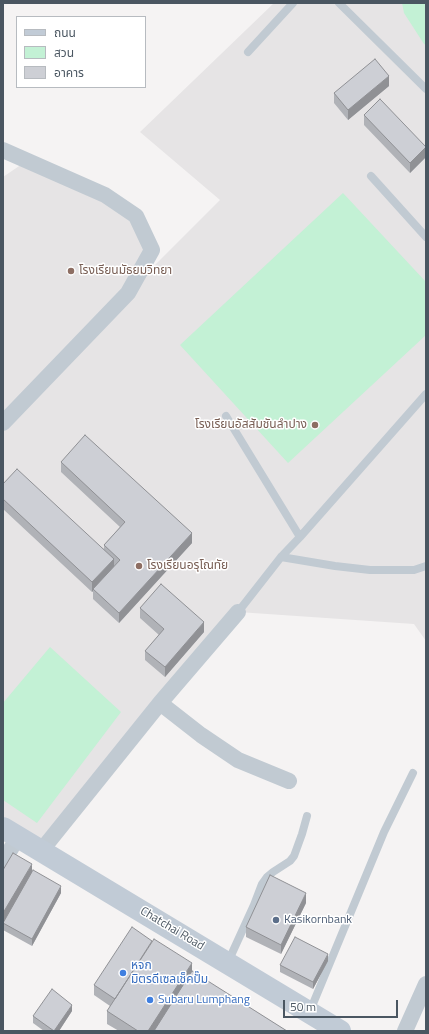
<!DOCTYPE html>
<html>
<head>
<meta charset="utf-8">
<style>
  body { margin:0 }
  #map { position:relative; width:429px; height:1034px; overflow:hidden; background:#f5f3f3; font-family:"Titillium Web","Noto Sans Thai",sans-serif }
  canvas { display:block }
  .frame { position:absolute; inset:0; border:4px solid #4a5661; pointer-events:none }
  .legend { position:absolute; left:16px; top:16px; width:130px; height:72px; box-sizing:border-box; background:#fff; border:1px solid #b7bbc0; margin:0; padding:5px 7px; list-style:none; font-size:12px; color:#4a5661 }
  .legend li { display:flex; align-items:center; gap:8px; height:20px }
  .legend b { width:20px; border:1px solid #b7bbc0 }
  .scale { position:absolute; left:283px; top:1000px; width:115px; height:18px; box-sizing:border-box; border:2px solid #4a5661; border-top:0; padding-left:5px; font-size:12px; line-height:14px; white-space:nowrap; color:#4a5661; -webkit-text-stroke:3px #fff; paint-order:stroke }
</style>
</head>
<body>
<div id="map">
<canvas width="429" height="1034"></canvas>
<div class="frame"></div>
<ul class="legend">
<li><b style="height:5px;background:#c1cbd6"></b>ถนน</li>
<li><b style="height:11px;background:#c3f1d5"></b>สวน</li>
<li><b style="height:11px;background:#cdcfd5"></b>อาคาร</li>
</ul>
<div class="scale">50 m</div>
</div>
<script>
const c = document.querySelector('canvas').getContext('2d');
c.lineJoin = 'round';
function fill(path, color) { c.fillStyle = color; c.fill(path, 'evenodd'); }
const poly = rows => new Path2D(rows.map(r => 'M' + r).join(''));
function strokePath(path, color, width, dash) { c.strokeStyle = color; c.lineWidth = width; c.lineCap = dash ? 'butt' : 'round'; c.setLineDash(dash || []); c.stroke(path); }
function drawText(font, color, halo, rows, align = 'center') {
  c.font = font + ' "Titillium Web","Noto Sans Thai",sans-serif'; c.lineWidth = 3; c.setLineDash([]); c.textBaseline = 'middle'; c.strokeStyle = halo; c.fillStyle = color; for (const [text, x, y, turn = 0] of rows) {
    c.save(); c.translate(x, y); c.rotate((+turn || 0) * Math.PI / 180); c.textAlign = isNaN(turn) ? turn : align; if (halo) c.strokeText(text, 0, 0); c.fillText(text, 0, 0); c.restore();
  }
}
fill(poly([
  [274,3,426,3,426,641,414,624,238,612,41,851,3,828,3,177,28,160,136,216,152,250,129,291,220,200,140,132]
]), '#e6e4e5');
fill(poly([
  [402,3,426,3,426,45,424,44,404,13],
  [343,193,426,282,426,335,288,463,180,345],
  [50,647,121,712,37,823,3,800,3,703]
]), '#c3f1d5');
strokePath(poly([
  [339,3,426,89],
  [248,52,293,3],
  [371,176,426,237],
  [226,416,300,537],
  [281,557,335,566,370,570,414,570,426,566],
  [238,612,281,557,300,537,426,394],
  [228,962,254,905,262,884,267,877,273,872,290,861,294,856,302,834,307,816],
  [310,1011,384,832,413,773]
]), '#c1cad2', 8);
strokePath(poly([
  [3,150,105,195,136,216,152,250,128,293,3,423],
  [160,703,201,735,238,760,289,781],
  [41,851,160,703,238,612],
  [3,862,18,837],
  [405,1031,426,984]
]), '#c1cad2', 16);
strokePath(poly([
  [3,828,340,1031]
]), '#c1cbd6', 22);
fill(poly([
  [389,86,348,120,334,103,334,93],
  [364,115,426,147,426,157,410,173,364,125],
  [61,462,192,543,119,623,93,599,93,591,92,592,3,509,3,484,104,549,104,545,120,527,61,472],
  [140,608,204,632,165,677,145,660,145,651,159,635,140,618],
  [3,870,32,872,61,893,32,946,3,930,3,923,10,912,3,923],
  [306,903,281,954,246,937,246,927],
  [328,961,313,989,280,972,280,965],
  [192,972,287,1031,119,1031,107,1024,107,1011,110,1006,94,995,94,985],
  [72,1011,59,1031,44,1031,33,1023,33,1016]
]), '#b0b2b7');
fill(poly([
  [389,76,389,86,348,120,348,110],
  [426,147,426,157,410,173,410,163],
  [192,533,192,543,119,623,119,613],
  [114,559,114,569,93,589,93,591,92,592,92,582],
  [204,622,204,632,165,677,165,667],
  [32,864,32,874,3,923,3,913],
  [61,886,61,893,32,946,32,939],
  [306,893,306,903,281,954,281,945],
  [328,954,328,961,313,989,313,982],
  [192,963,192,976,156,1031,148,1031],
  [72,1005,72,1011,59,1031,54,1031]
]), '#909195');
const building = poly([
  [375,59,389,76,348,110,334,93,375,59],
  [380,99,426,147,410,163,364,115,380,99],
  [85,435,192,533,119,613,93,589,120,560,104,545,125,522,61,462,85,435],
  [17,469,114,559,92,582,3,499,3,484,17,469],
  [161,584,204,622,165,667,145,651,164,629,140,608,161,584],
  [13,853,32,864,3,913,3,870,13,853],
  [33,870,61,886,32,939,3,923,33,870],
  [270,875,306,893,281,945,246,927,270,875],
  [132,927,152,941,115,999,94,985,132,927],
  [295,937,328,954,313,982,280,965,295,937],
  [154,939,192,963,148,1031,138,1031,107,1011,154,939],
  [192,971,287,1031,154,1031,192,971],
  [52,989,72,1005,54,1031,33,1016,52,989]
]);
fill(building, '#cdcfd5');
strokePath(building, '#909195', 1);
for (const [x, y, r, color] of [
  [71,271,4,"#8d6e63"],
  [315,425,4,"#8d6e63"],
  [139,566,4,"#8d6e63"],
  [276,920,4,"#5c6f8a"],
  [123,973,4,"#3f7fe0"],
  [150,1000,4,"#3f7fe0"]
]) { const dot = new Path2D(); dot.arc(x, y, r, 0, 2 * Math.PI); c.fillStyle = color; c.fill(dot); strokePath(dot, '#fff', 1.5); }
drawText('12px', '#785e54', '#fff', [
  ["โรงเรียนมัธยมวิทยา",79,271],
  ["โรงเรียนอัสสัมชันลำปาง",307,425,"right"],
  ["โรงเรียนอรุโณทัย",147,566]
], 'left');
drawText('12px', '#4e5e75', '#fff', [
  ["Kasikornbank",284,920]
], 'left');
drawText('12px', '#4a5661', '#fff', [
  ["Chatchai Road",172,929,31]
]);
drawText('12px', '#366cbe', '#fff', [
  ["หจก",131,966],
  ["มิตรดีเซลเช็คปั๊ม",131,980],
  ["Subaru Lumphang",158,1000]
], 'left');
</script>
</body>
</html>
